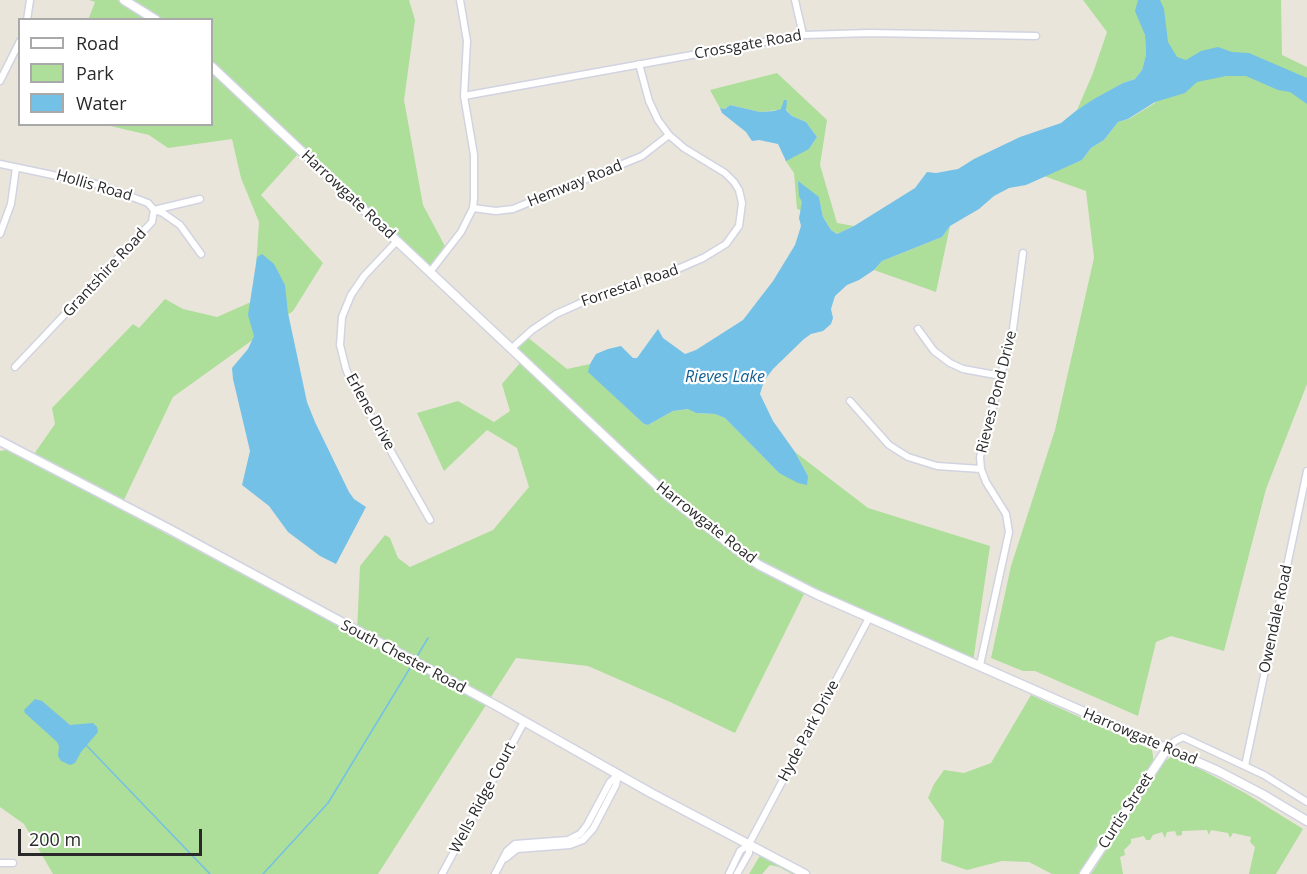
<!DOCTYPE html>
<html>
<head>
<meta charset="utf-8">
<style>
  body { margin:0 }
  #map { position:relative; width:1307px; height:874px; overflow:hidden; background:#eae5db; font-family:"Open Sans",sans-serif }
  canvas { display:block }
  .legend { position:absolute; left:18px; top:18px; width:195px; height:108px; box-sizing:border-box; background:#fff; border:2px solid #a9a9a9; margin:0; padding:8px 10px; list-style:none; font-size:18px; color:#292929 }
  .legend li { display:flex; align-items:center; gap:12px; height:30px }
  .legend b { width:30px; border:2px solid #a9a9a9 }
  .scale { position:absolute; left:18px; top:829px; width:184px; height:27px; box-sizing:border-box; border:3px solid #292929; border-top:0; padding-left:8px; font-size:18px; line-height:21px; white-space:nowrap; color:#292929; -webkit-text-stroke:4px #fff; paint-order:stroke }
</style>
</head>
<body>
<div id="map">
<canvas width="1307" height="874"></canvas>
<ul class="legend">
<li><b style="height:8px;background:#fff"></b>Road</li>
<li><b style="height:16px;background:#adde9a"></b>Park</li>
<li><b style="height:16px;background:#74c1e7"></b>Water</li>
</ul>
<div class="scale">200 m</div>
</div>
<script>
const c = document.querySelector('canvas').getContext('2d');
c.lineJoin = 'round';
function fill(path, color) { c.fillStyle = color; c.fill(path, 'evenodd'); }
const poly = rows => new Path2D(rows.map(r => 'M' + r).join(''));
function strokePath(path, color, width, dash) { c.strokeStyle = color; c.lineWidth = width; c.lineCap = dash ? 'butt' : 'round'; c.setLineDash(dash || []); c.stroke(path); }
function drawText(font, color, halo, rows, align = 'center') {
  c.font = font + ' "Open Sans",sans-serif'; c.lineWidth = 4.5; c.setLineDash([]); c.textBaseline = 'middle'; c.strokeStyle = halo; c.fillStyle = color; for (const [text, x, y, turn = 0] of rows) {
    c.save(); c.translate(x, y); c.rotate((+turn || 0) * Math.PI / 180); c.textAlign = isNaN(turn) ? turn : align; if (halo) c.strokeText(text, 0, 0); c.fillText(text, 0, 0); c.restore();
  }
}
fill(poly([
  [89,0,117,0,135,9,148,20,88,20,95,2],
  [124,0,409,0,415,20,404,100,423,205,447,250,430,271,212,67,212,20,156,19],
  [1083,0,1281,0,1282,55,1307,67,1307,384,1266,489,1224,651,1171,636,1156,642,1138,716,1035,671,1023,671,991,658,1011,566,1055,430,1094,258,1086,191,1044,176,1082,160,1091,148,1104,140,1118,122,1129,119,1155,103,1169,70,1142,30,1145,35,1146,55,1142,70,1135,79,1123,83,1077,110,1093,73,1107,32],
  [212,73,275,134,299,153,261,195,323,263,293,311,173,397,122,504,32,457,55,424,52,408,133,324,139,328,165,299,183,309,217,317,251,302,256,268,259,222,241,178,232,139,168,148,149,135,106,125,212,124],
  [777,73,827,120,820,165,837,223,854,226,837,234,831,230,823,217,819,197,803,211,797,209,794,173,785,160,788,155,809,149,817,137,806,122,792,116,786,109,760,112,730,105,725,109,720,108,710,90],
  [950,226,936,292,874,270,882,261,942,237],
  [526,336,567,369,590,364,589,372,644,424,648,425,673,411,689,409,696,413,715,414,725,418,779,473,808,476,795,452,868,508,990,546,973,662,789,581,691,515,511,349],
  [520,363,650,486,734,553,804,594,735,733,668,701,588,666,516,658,378,874,53,874,24,824,0,807,0,451,6,450,69,482,407,662,409,658,357,631,360,566,385,535,390,538,398,558,410,567,493,530,529,487,517,448,487,430,444,471,417,413,458,401,494,422,510,411,502,384],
  [1031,695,1152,750,1154,763,1079,874,1052,874,1029,862,1002,861,967,870,941,861,944,821,928,798,934,784,944,770,964,773,991,763],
  [1171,757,1177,758,1202,770,1245,793,1303,829,1276,874,1249,874,1255,847,1250,842,1251,837,1233,833,1230,838,1228,833,1211,830,1209,835,1207,830,1182,831,1182,835,1177,836,1175,831,1167,832,1165,838,1162,832,1153,835,1150,840,1146,840,1144,836,1131,839,1131,843,1124,850,1125,855,1120,857,1123,874,1091,874,1161,764],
  [761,854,799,874,792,874,779,867,770,865,762,874,749,874]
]), '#adde9a');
fill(poly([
  [1138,0,1160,0,1164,9,1168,42,1177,57,1186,60,1201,51,1218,47,1232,52,1249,53,1307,78,1307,104,1290,92,1278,90,1246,76,1226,76,1197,82,1185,93,1155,102,1128,119,1118,122,1104,140,1091,148,1082,160,1026,185,1009,188,994,196,979,209,950,226,942,237,882,261,874,270,859,280,847,285,835,296,831,309,833,318,831,324,823,331,811,334,804,339,773,369,764,381,760,394,773,421,795,452,808,476,807,485,798,483,779,473,725,418,715,414,696,413,688,409,673,411,648,425,644,424,588,372,590,364,596,354,608,349,621,346,633,358,637,358,658,329,663,338,685,354,696,350,743,320,773,281,795,245,801,226,799,218,802,202,799,196,798,181,819,197,823,217,831,230,837,234,854,226,915,188,927,172,936,173,958,169,974,159,1020,137,1061,123,1077,110,1094,99,1123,83,1135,79,1142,70,1146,55,1145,35,1135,11],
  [784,100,787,100,786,110,792,116,806,122,817,137,809,149,786,161,778,144,759,140,752,141,746,132,722,113,720,108,725,109,730,105,760,112,774,111,781,109],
  [262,254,274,264,285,285,288,313,307,402,315,422,349,492,354,499,366,507,336,564,320,556,288,532,269,506,242,485,250,451,233,379,232,368,248,349,254,336,248,315,257,257],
  [35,699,42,701,70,725,93,723,97,727,98,732,81,752,75,763,70,765,61,761,58,756,59,746,57,742,25,713,24,710]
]), '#74c1e7');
strokePath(poly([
  [416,658,428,638],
  [86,745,210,874],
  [263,874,328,803,410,668]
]), '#74c1e7', 1.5);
const street = poly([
  [795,0,803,35],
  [27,20,30,0],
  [0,81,20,41],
  [464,96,803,35,870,33,1036,36],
  [0,164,100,185,148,203,154,210,163,213,180,225,201,254],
  [473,208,496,211,513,209,642,156,669,135],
  [0,234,11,204,16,168],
  [397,241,364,276,351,295,342,317,340,345,346,369,351,381,430,520],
  [430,272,461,232,473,208,474,199,474,155,464,96,467,41,460,0],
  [918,329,934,351,950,363,963,369,1001,376],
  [511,349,532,330,556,314,594,297,666,274,703,258,726,244,739,226,742,203,739,190,734,182,725,173,684,148,669,135,658,120,649,101,639,64],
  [15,367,152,222,154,210,200,199],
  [850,401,889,445,908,457,937,466,981,469],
  [980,665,1009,532,1006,514,986,482,981,469,980,457,1013,329,1023,253],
  [1167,749,1175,741,1183,737,1264,775,1307,802],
  [1245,766,1307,471],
  [506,858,517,849,570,845,583,840,593,829,616,785,618,775],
  [0,863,13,863],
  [442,874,524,722],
  [495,874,507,851,515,844,568,840,580,834,587,825,610,782,618,775],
  [729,874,740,851,749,844,869,618],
  [737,874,749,853,749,844]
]);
const secondary = poly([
  [124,0,156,20],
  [212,67,669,497,735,548,759,565,816,594,1218,771,1262,794,1307,821],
  [0,441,171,530,497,706,651,793,805,874],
  [1084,874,1167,749]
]);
strokePath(street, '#d1d3e1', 9);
strokePath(secondary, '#d1d3e1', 11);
strokePath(street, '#fff', 6);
strokePath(secondary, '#fff', 8);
drawText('15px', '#292929', '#fff', [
  ["Crossgate Road",748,45,-10],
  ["Hemway Road",575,184,-22],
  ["Hollis Road",94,186,16],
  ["Harrowgate Road",348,195,43],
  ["Grantshire Road",105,273,-47],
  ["Forrestal Road",630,286,-19],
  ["Rieves Pond Drive",997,392,-76],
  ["Erlene Drive",370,412,61],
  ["Harrowgate Road",706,523,38],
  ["Owendale Road",1276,619,-78],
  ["South Chester Road",403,657,28],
  ["Hyde Park Drive",809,731,-62],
  ["Harrowgate Road",1140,737,23],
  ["Wells Ridge Court",483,798,-62],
  ["Curtis Street",1126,811,-57]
]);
drawText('italic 16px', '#145e91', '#fff', [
  ["Rieves Lake",725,377]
]);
</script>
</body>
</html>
